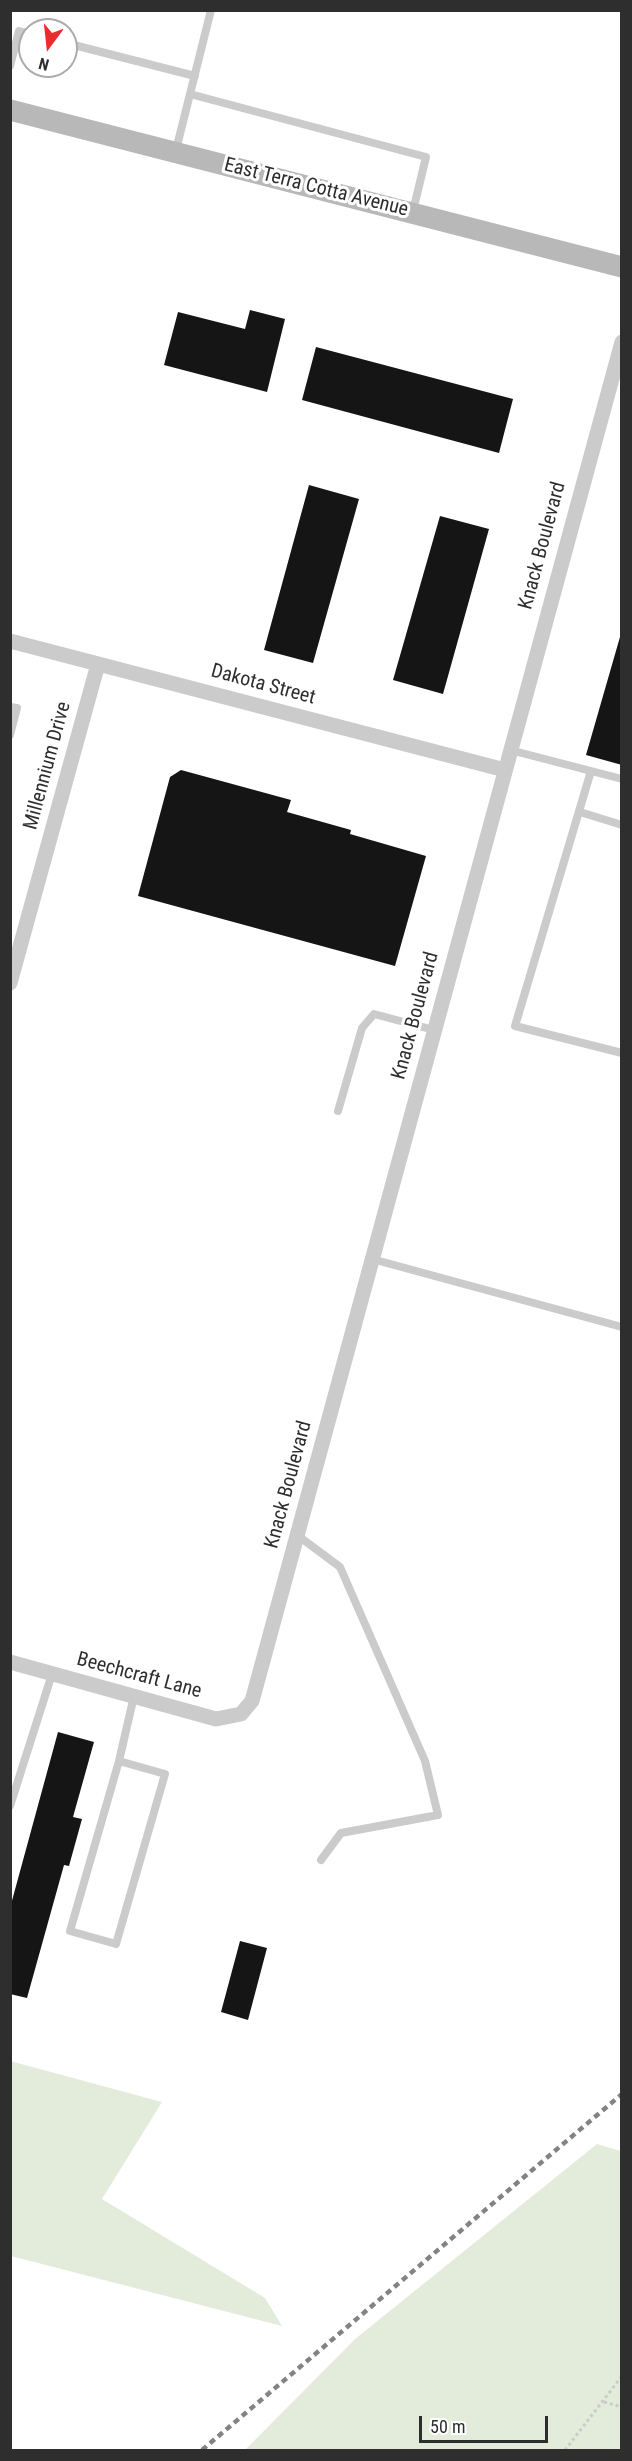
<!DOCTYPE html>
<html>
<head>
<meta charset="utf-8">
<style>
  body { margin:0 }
  #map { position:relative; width:632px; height:2461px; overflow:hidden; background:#fff; font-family:"Roboto Condensed",sans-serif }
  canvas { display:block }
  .frame { position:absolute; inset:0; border:12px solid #2e2e2e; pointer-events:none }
  .north { position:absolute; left:18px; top:18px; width:60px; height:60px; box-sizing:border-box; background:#fff; border:2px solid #ababab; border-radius:50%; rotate:195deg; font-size:16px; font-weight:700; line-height:24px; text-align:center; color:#2e2e2e }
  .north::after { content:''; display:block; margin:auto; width:21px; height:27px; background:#ea2c2e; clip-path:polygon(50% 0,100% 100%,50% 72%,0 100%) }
  .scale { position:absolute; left:419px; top:2416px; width:129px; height:27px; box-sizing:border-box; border:3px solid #2e2e2e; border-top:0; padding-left:8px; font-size:18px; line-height:21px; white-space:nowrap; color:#2e2e2e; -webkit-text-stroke:4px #fff; paint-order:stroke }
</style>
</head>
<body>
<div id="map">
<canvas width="632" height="2461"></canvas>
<div class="frame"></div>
<div class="north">N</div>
<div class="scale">50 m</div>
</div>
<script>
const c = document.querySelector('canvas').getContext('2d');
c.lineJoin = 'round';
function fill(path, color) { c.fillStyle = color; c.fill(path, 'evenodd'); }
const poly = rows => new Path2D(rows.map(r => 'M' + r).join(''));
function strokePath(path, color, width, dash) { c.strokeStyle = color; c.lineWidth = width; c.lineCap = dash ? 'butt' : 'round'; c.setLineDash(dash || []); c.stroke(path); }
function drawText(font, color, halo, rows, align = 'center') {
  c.font = font + ' "Roboto Condensed",sans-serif'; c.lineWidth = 6; c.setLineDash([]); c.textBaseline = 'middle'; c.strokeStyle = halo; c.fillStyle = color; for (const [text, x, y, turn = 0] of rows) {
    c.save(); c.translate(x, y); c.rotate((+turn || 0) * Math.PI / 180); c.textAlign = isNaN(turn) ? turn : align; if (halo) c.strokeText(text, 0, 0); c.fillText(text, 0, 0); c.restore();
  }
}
fill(poly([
  [10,2061,162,2102,102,2199,265,2298,282,2326,11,2256],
  [597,2144,621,2151,621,2450,245,2450,355,2339]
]), '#e3ecdb');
fill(poly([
  [250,310,285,319,267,392,164,365,178,312,245,329],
  [316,347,513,399,499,453,302,400],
  [309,485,359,499,313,663,264,650],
  [440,516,489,529,443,694,393,680],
  [622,630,622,765,586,755],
  [181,770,291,800,287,812,351,830,350,834,426,856,395,966,138,896,170,777],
  [58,1732,94,1742,73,1817,82,1819,69,1866,64,1865,27,1998,10,1994,10,1908],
  [240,1941,267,1948,248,2020,221,2012]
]), '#151515');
strokePath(poly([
  [604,2402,622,2407],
  [565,2450,622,2376]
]), '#cbcbcb', 3, [3, 3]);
strokePath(poly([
  [66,43,195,76],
  [10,66,19,31,30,34],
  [190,94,426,157,413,211],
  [176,150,211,10],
  [10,707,17,708,10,735],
  [510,750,622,779],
  [591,771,515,1026,622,1053],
  [580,812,622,825],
  [338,1111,362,1028,374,1014,434,1030],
  [372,1259,622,1327],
  [297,1535,340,1567,425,1761,438,1815,341,1833,321,1860],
  [119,1761,70,1931,116,1944,165,1774,119,1761,134,1696],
  [10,1806,52,1674]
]), '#cbcbcb', 8);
strokePath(poly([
  [10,641,505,770],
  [10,983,98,664],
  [10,1662,216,1719,241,1714,252,1701,622,342]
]), '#cbcbcb', 15);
strokePath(poly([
  [10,110,622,267]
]), '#b8b8b8', 21);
strokePath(poly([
  [202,2450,622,2094]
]), '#838383', 4.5, [6, 4.5]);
drawText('20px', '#2e2e2e', '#fff', [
  ["East Terra Cotta Avenue",316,188,14],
  ["Knack Boulevard",543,546,-75],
  ["Dakota Street",263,685,15],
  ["Millennium Drive",48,766,-75],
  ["Knack Boulevard",416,1016,-75],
  ["Knack Boulevard",289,1485,-75],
  ["Beechcraft Lane",139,1676,15]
]);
</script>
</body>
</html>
